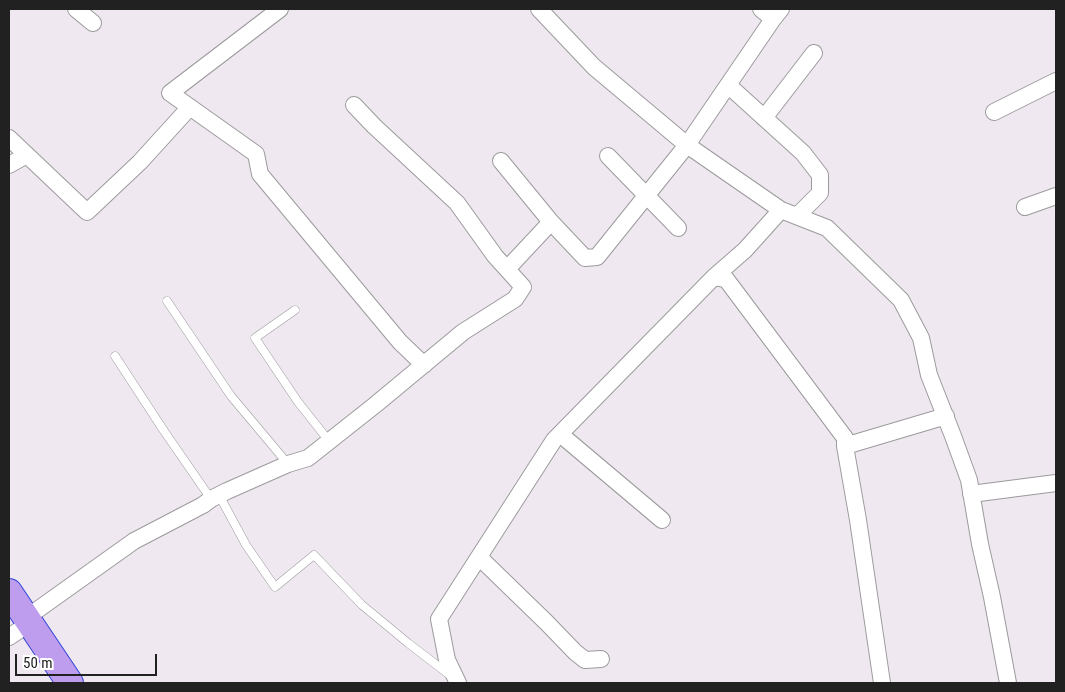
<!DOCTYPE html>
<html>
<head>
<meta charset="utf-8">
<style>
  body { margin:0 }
  #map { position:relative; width:1065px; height:692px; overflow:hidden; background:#f0e8f1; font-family:"Roboto Condensed",sans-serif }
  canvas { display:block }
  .frame { position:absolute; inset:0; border:10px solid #212121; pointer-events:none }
  .scale { position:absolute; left:15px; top:654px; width:142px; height:22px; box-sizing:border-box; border:2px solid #212121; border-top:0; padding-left:6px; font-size:15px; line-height:18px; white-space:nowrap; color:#212121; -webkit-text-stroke:4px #fff; paint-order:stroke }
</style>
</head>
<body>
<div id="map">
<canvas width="1065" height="692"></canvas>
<div class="frame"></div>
<div class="scale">50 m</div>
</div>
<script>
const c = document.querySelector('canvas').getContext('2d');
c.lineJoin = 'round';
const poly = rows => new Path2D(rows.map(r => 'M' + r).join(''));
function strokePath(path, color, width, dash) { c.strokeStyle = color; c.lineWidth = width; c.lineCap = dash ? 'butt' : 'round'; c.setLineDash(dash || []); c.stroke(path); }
const service = poly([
  [167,301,231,396,288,464],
  [295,310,255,338,298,402,329,441],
  [115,356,164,431,211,499],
  [219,495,246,545,275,587,314,555,362,605,408,643,451,676]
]);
const minor = poly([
  [76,9,93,23],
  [280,9,170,93,256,154,260,174,400,342,424,365],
  [539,9,594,67,687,145,781,210,827,228,901,300,921,338,929,375,953,436,969,480,980,544,992,597,1008,683],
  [761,9,773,19],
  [728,85,803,153,820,175,820,193,797,216],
  [994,112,1056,81],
  [764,118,814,53],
  [9,138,87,212,140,162,190,107],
  [608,156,678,228],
  [501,161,551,222,585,258,597,257,687,145,773,19,781,9],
  [9,165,27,155],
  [1025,207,1056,196],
  [507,269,551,222],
  [714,277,745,250,781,210],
  [560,434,662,520],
  [845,446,946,416],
  [971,494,1056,483],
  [479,557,547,623,575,652,585,660,601,659],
  [26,618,134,541,203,505,211,499,227,491,288,464,308,458,375,405,463,332,515,299,523,287,495,256,457,203,374,126,354,105],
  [9,637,30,623],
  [458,683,447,660,439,619,554,440,714,277,726,279,845,438,845,446,858,520,882,683]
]);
const trunk = poly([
  [9,592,70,683]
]);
strokePath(service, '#9b9b9b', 9);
strokePath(minor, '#9b9b9b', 18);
strokePath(trunk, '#3046d4', 28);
strokePath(service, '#fff', 8);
strokePath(minor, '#fff', 16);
strokePath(trunk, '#be9dee', 26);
</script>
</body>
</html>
